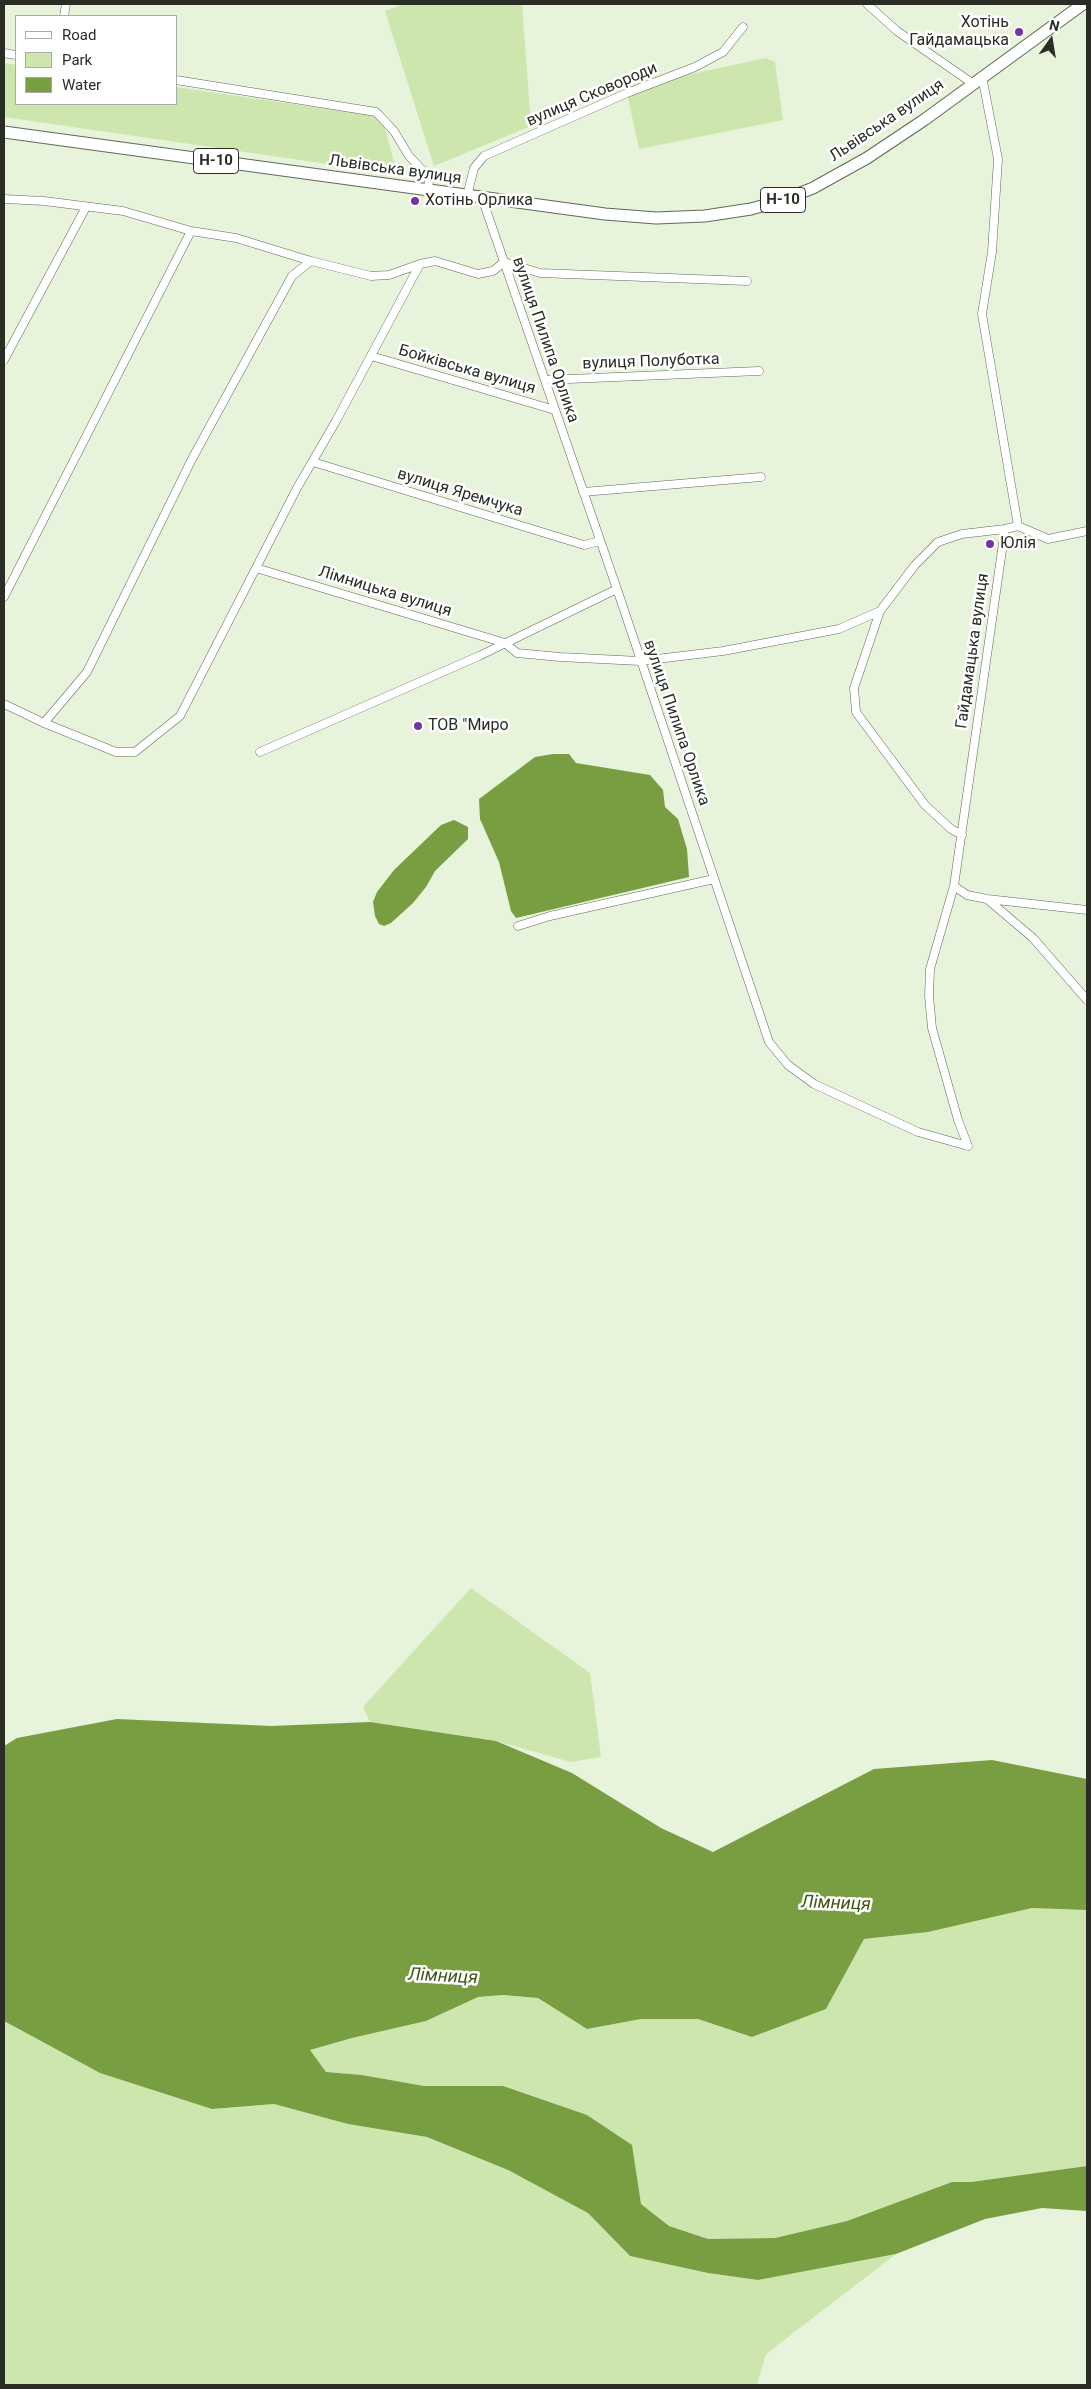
<!DOCTYPE html>
<html>
<head>
<meta charset="utf-8">
<style>
  body { margin:0 }
  #map { position:relative; width:1091px; height:2389px; overflow:hidden; background:#e7f3db; font-family:Roboto,sans-serif }
  canvas { display:block }
  .frame { position:absolute; inset:0; border:5px solid #292d24; pointer-events:none }
  .legend { position:absolute; left:15px; top:15px; width:162px; height:90px; box-sizing:border-box; background:#fff; border:1px solid #a9aba7; margin:0; padding:6px 9px; list-style:none; font-size:15px; color:#292d24 }
  .legend li { display:flex; align-items:center; gap:10px; height:25px }
  .legend b { width:25px; border:1px solid #a9aba7 }
  .north { position:absolute; left:1026px; top:15px; width:50px; height:50px; -webkit-text-stroke:4px #fff; paint-order:stroke; rotate:13deg; font-size:14px; font-weight:700; line-height:20px; text-align:center; color:#292d24 }
  .north::after { content:''; display:block; margin:auto; width:18px; height:22px; background:#292d24; clip-path:polygon(50% 0,100% 100%,50% 72%,0 100%) }
</style>
</head>
<body>
<div id="map">
<canvas width="1091" height="2389"></canvas>
<div class="frame"></div>
<ul class="legend">
<li><b style="height:6px;background:#fff"></b>Road</li>
<li><b style="height:14px;background:#cce6ae"></b>Park</li>
<li><b style="height:14px;background:#789e41"></b>Water</li>
</ul>
<div class="north">N</div>
</div>
<script>
const c = document.querySelector('canvas').getContext('2d');
c.lineJoin = 'round';
function fill(path, color) { c.fillStyle = color; c.fill(path, 'evenodd'); }
const poly = rows => new Path2D(rows.map(r => 'M' + r).join(''));
function strokePath(path, color, width, dash) { c.strokeStyle = color; c.lineWidth = width; c.lineCap = dash ? 'butt' : 'round'; c.setLineDash(dash || []); c.stroke(path); }
function drawText(font, color, halo, rows, align = 'center') {
  c.font = font + ' Roboto,sans-serif'; c.lineWidth = 5; c.setLineDash([]); c.textBaseline = 'middle'; c.strokeStyle = halo; c.fillStyle = color; for (const [text, x, y, turn = 0] of rows) {
    c.save(); c.translate(x, y); c.rotate((+turn || 0) * Math.PI / 180); c.textAlign = isNaN(turn) ? turn : align; if (halo) c.strokeText(text, 0, 0); c.fillText(text, 0, 0); c.restore();
  }
}
fill(poly([
  [404,4,522,4,531,126,434,166,385,11],
  [766,58,775,62,783,120,639,149,626,88],
  [4,63,16,65,16,104,176,104,176,87,382,117,397,174,4,117],
  [471,1588,590,1673,601,1757,571,1762,496,1741,370,1722,363,1707],
  [1032,1908,1087,1910,1087,2166,971,2182,952,2182,847,2221,775,2238,708,2239,669,2226,641,2204,631,2145,503,2086,424,2086,362,2075,326,2072,310,2050,352,2038,426,2021,478,1997,503,1995,538,1998,587,2029,641,2019,698,2019,752,2037,826,2009,864,1939,928,1932],
  [4,2021,100,2073,212,2109,274,2104,348,2124,427,2137,508,2170,588,2213,630,2256,708,2273,758,2280,896,2254,766,2354,757,2385,4,2385]
]), '#cce6ae');
fill(poly([
  [553,754,569,754,576,763,650,775,663,790,665,807,678,819,687,849,689,877,516,918,511,911,499,862,480,819,479,799,535,757],
  [454,820,468,827,468,839,435,871,426,887,413,903,391,923,384,926,379,924,375,916,373,902,377,892,394,870,441,825],
  [117,1719,271,1726,370,1722,496,1741,572,1773,661,1828,713,1852,874,1769,992,1760,1087,1779,1087,1910,1032,1908,928,1932,864,1939,826,2009,752,2037,698,2019,641,2019,587,2029,538,1998,503,1995,478,1997,426,2021,352,2038,310,2050,326,2072,362,2075,424,2086,503,2086,587,2115,632,2145,641,2204,669,2226,708,2239,775,2238,847,2221,952,2182,971,2182,1087,2166,1087,2211,1042,2208,985,2219,896,2254,758,2280,708,2273,630,2256,588,2213,508,2170,427,2137,348,2124,274,2104,212,2109,100,2073,4,2021,4,1746,17,1738]
]), '#789e41');
const street = poly([
  [867,4,897,31,972,83],
  [64,16,66,4],
  [4,53,16,55],
  [982,76,998,159,992,252,982,314,1018,526],
  [176,80,376,112,394,131,409,156,427,175,429,181,428,190],
  [467,196,474,168,484,156,627,93,695,67,723,52,743,27],
  [482,198,617,589,769,1042,788,1065,814,1084,918,1132,968,1146],
  [4,199,44,201,123,211,191,231,236,238,311,261,371,276,389,275,420,264],
  [371,356,555,410],
  [4,360,86,207],
  [545,380,759,371],
  [313,462,584,545,600,541],
  [583,492,761,477],
  [1018,526,1048,539,1087,531],
  [256,568,505,643,517,653,560,657,640,661,723,651,839,629,880,611],
  [4,597,191,231],
  [4,704,44,723,116,752,135,752,180,716,297,488,336,421,420,264,435,261,478,274,493,271,504,262,540,273,747,281],
  [44,723,87,672,192,459,292,276,311,261],
  [260,752,479,656,617,589],
  [962,835,951,829,925,805,856,712,854,688,880,611,915,565,938,542,962,534,1005,529],
  [954,886,967,895,987,899,1087,910],
  [987,899,1033,938,1087,1000],
  [518,926,550,916,714,879],
  [968,1146,958,1120,932,1028,929,996,930,969,954,886,1005,529,1018,526]
]);
const primary = poly([
  [4,132,605,214,656,218,705,216,751,209,780,201,813,188,867,158,924,120,1083,4]
]);
strokePath(street, '#606a55', 9);
strokePath(primary, '#606a55', 13);
strokePath(street, '#fff', 8);
strokePath(primary, '#fff', 11);
for (const [x, y, r, color] of [
  [1019,32,5,"#7732a6"],
  [415,201,5,"#7732a6"],
  [990,544,5,"#7732a6"],
  [418,726,5,"#7732a6"]
]) { const dot = new Path2D(); dot.arc(x, y, r, 0, 2 * Math.PI); c.fillStyle = color; c.fill(dot); strokePath(dot, '#fff', 2); }
for (const [x, y, w] of [
  [216,161,45],
  [783,200,45]
]) { const box = new Path2D(); box.roundRect(x - w / 2, y - 12.5, w, 25, 4); c.fillStyle = '#fff'; c.fill(box); strokePath(box, '#292d24', 1); }
drawText('bold 15px', '#292d24', null, [
  ["Н-10",216,161],
  ["Н-10",783,200]
]);
drawText('16px', '#292d24', '#fff', [
  ["Хотінь",1009,23,"right"],
  ["Гайдамацька",1009,41,"right"],
  ["Хотінь Орлика",425,201],
  ["Юлія",1000,544],
  ["ТОВ \"Миро",428,726]
], 'left');
drawText('16px', '#292d24', '#fff', [
  ["вулиця Сковороди",592,95,-23],
  ["Львівська вулиця",887,121,-34],
  ["Львівська вулиця",395,170,8],
  ["вулиця Пилипа Орлика",545,340,71],
  ["вулиця Полуботка",651,362,-2],
  ["Бойківська вулиця",467,370,16],
  ["вулиця Яремчука",460,493,17],
  ["Лімницька вулиця",385,592,17],
  ["Гайдамацька вулиця",973,651,-82],
  ["вулиця Пилипа Орлика",676,723,71]
]);
drawText('italic 18px', '#3d5615', '#fff', [
  ["Лімниця",836,1904,2],
  ["Лімниця",443,1977,3]
]);
</script>
</body>
</html>
